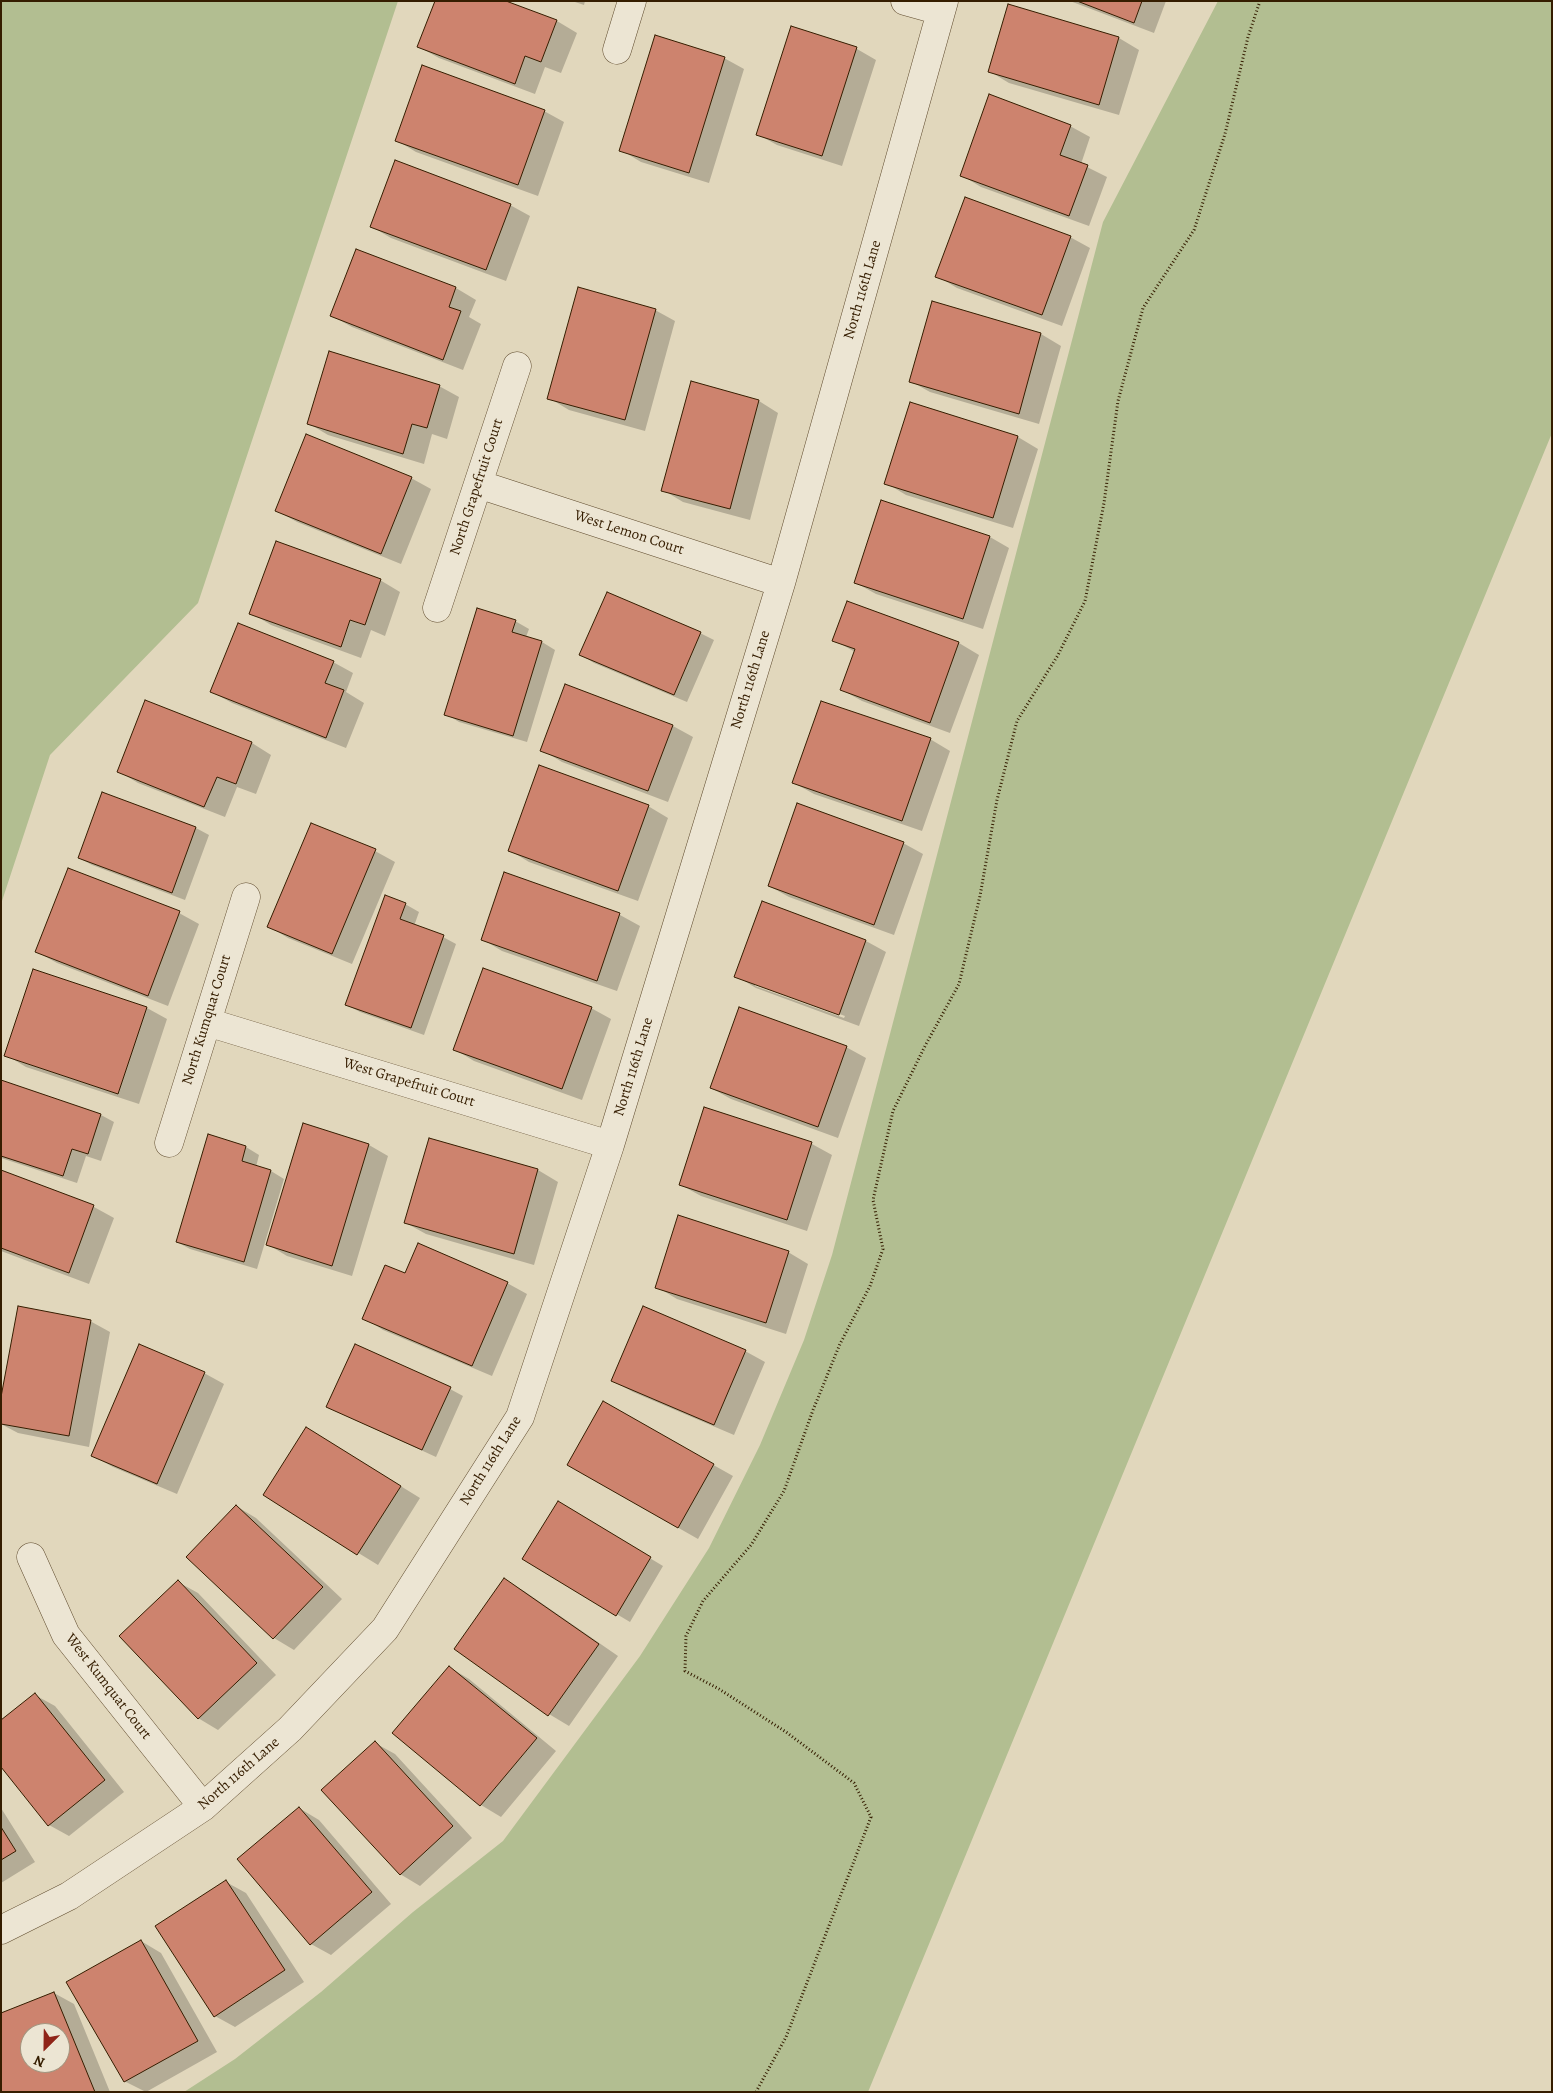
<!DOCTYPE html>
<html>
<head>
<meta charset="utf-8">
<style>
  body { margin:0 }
  #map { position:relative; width:1553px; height:2093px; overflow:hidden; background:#e1d7bc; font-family:Alegreya,serif }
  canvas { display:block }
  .frame { position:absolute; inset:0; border:2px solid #351d00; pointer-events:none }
  .north { position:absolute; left:20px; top:2023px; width:50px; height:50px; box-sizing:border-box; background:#ece5d3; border:1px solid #a3957f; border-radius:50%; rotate:203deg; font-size:14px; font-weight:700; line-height:20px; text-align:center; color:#351d00 }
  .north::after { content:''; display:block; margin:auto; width:18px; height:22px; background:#8f2418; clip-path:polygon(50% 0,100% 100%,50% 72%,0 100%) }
</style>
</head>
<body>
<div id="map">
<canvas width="1553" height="2093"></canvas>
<div class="frame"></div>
<div class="north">N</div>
</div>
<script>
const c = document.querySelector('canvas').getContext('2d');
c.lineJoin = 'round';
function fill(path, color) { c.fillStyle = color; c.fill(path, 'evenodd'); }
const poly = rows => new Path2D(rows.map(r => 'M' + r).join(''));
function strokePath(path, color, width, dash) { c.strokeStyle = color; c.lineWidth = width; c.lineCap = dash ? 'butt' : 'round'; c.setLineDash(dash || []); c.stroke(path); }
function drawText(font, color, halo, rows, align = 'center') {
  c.font = font + ' Alegreya,serif'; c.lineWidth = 4.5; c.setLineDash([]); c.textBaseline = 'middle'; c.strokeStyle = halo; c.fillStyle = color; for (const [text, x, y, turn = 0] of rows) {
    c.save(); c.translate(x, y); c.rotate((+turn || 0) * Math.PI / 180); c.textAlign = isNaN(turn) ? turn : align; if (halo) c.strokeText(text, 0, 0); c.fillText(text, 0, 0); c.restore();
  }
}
fill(poly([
  [1,1,398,1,198,603,50,755,1,904],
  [1218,1,1552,1,1552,433,868,2092,184,2092,235,2059,321,1992,413,1912,503,1841,640,1656,709,1548,760,1445,804,1340,832,1255,1103,222]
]), '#b2be91');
fill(poly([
  [503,1,557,21,577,33,561,73,545,67,535,94,439,58,419,47],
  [572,1,585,1,584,5],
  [1070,1,1166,1,1154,33],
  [1009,5,1119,38,1139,50,1119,115,1009,83,989,71],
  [791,28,857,49,876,60,842,166,777,145,757,134],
  [724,58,744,69,709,183,641,162,621,150],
  [544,111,564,122,538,196,416,152,396,140],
  [1070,126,1090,137,1081,164,1107,177,1089,226,981,187,961,175],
  [510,205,530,216,506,281,391,238,372,227],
  [1070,237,1090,248,1062,326,957,288,937,276],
  [357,250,456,288,476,300,469,317,481,324,463,370,352,327,332,316],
  [933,303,1041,334,1061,346,1039,424,930,392,910,381],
  [655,310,675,321,645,431,569,410,549,398],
  [439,386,459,397,447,439,432,434,424,464,328,435,308,423],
  [759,401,778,413,750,520,683,502,663,490],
  [911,404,1018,437,1038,449,1013,528,906,495,886,483],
  [411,478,431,489,401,564,297,522,277,511],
  [990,537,1009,548,983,629,876,594,856,583],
  [380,580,400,592,385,636,371,630,361,658,271,625,251,613],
  [848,602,959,643,979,655,950,733,862,701,842,690,855,652,834,640],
  [515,621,529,629,526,637,542,642,555,650,527,742,459,722,446,714],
  [700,633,714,640,687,702,594,663,581,655],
  [333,662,353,673,346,692,364,703,346,748,232,703,212,692],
  [565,686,673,726,693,737,668,802,562,762,542,750],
  [930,739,950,751,922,831,814,794,794,783],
  [252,743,271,755,256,794,237,787,225,817,138,783,118,771],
  [648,806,668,818,638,901,529,862,509,850],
  [196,828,209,835,185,900,92,865,79,858],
  [903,843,923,854,894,935,789,897,769,886],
  [375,851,395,862,352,964,288,938,268,926],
  [505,874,620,915,640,926,617,991,502,951,482,939],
  [763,903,866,941,886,952,859,1026,756,988,736,976],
  [755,983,845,1016,844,1018,755,986],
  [405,904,419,912,414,926,443,937,456,944,424,1035,360,1012,347,1005],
  [179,913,199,924,168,1006,57,963,37,952],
  [34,970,147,1008,167,1019,139,1104,26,1067,6,1055],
  [591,1008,611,1019,582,1100,474,1061,454,1049],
  [846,1047,866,1058,838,1138,731,1099,711,1088],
  [1,1081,101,1115,114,1122,101,1161,86,1156,77,1183,1,1158],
  [705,1109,812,1144,832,1155,807,1231,701,1196,681,1185],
  [430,1139,538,1170,558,1182,534,1265,426,1234,406,1223],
  [369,1145,388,1156,352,1276,287,1256,267,1244],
  [246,1147,259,1155,256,1167,271,1171,284,1179,257,1269,190,1249,177,1242],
  [1,1171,94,1207,114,1218,89,1284,1,1251],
  [788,1252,808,1264,786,1334,677,1299,657,1287],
  [406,1275,507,1283,527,1294,492,1376,383,1330,364,1318],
  [90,1321,110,1332,89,1447,18,1433,1,1424],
  [745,1351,765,1362,734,1435,633,1392,613,1381],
  [204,1373,224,1384,177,1494,113,1467,93,1456],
  [450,1389,463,1396,436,1457,327,1407],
  [603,1403,733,1476,698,1539,568,1465],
  [326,1440,420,1498,378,1565,264,1495],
  [558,1503,663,1566,630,1622,524,1559],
  [236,1506,256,1518,342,1599,294,1650,274,1638,188,1557],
  [505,1580,524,1591,618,1656,569,1726,549,1714],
  [178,1582,198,1593,276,1675,218,1730,198,1718],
  [449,1667,469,1679,556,1751,501,1817,481,1805,394,1733],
  [35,1695,55,1706,124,1792,69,1836,49,1825],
  [375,1743,395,1754,472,1838,420,1886,400,1874],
  [1,1808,35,1862,1,1883],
  [299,1808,319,1820,391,1904,331,1955,311,1944],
  [226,1882,246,1893,304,1982,235,2027,215,2016],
  [141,1941,161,1953,217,2052,146,2092,124,2081],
  [54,1993,74,2004,110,2092,1,2092,1,2015],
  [30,2033,60,2033,60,2063,30,2063]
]), '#0003');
const building = poly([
  [435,1,506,1,557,20,541,62,525,56,515,84,417,47,435,1],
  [1077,1,1142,1,1134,23,1077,1],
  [1008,4,1119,37,1099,105,988,72,1008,4],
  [791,26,857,47,822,156,756,135,791,26],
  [655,35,725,57,689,173,619,151,655,35],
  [422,65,545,110,518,185,395,141,422,65],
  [989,94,1071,125,1060,155,1088,165,1069,216,960,176,989,94],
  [395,160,511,204,486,270,370,227,395,160],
  [965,197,1071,236,1042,315,935,277,965,197],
  [356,249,456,287,449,307,461,311,443,360,330,316,356,249],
  [578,287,656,309,625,420,547,399,578,287],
  [932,301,1041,333,1019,414,909,382,932,301],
  [329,351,440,385,427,428,412,424,403,454,307,424,329,351],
  [691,381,759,400,730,509,661,491,691,381],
  [910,402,1018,436,993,518,884,484,910,402],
  [306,434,412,477,381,554,275,511,306,434],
  [881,500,990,536,963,619,854,583,881,500],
  [276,541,381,579,365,625,350,620,341,647,249,614,276,541],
  [607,592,701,632,674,695,579,655,607,592],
  [847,601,959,642,930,723,840,690,855,649,832,641,847,601],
  [477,608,516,620,512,632,542,641,513,736,444,715,477,608],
  [238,623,334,661,325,683,344,690,326,738,210,692,238,623],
  [565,684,673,725,648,791,540,751,565,684],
  [145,700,252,742,236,784,217,777,204,807,117,772,145,700],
  [821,701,931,738,902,821,792,783,821,701],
  [539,765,649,805,618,891,508,851,539,765],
  [102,792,196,827,172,893,78,858,102,792],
  [797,803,904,842,874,925,768,886,797,803],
  [311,823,376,849,332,954,267,927,311,823],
  [68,868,180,911,148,996,35,952,68,868],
  [504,872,620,913,597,981,481,940,504,872],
  [385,895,406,903,400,919,444,935,411,1028,345,1005,385,895],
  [762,901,866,940,839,1015,734,977,762,901],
  [483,968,592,1007,562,1089,453,1050,483,968],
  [33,969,147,1007,118,1094,4,1056,33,969],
  [739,1007,847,1046,818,1127,710,1088,739,1007],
  [1,1080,101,1114,88,1154,72,1149,63,1176,1,1156,1,1080],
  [704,1107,812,1142,787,1220,679,1185,704,1107],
  [303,1123,369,1144,332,1266,266,1245,303,1123],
  [208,1134,246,1146,242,1161,271,1170,244,1262,176,1242,208,1134],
  [429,1138,538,1169,514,1254,404,1223,429,1138],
  [1,1170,94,1205,69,1273,1,1248,1,1170],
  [678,1215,789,1251,766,1323,655,1288,678,1215],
  [418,1243,508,1282,472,1366,362,1319,385,1265,405,1273,418,1243],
  [18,1306,91,1320,69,1436,1,1424,1,1397,18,1306],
  [643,1306,746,1350,714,1425,611,1381,643,1306],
  [139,1344,205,1372,157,1484,91,1456,139,1344],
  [355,1344,451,1387,422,1450,326,1407,355,1344],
  [603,1401,714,1464,678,1528,567,1465,603,1401],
  [306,1427,401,1486,357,1555,263,1495,306,1427],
  [558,1501,651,1557,616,1616,522,1559,558,1501],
  [236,1505,323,1587,273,1639,186,1557,236,1505],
  [504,1578,599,1644,548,1716,454,1649,504,1578],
  [178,1580,257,1663,198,1719,119,1636,178,1580],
  [449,1666,537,1738,480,1806,392,1733,449,1666],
  [35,1693,105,1780,48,1826,1,1767,1,1720,35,1693],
  [375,1741,453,1826,400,1875,321,1790,375,1741],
  [299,1807,372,1892,310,1945,237,1859,299,1807],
  [1,1827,16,1851,1,1860,1,1827],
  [226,1880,285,1970,214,2017,155,1926,226,1880],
  [141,1940,198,2041,124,2082,66,1982,141,1940],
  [54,1992,95,2092,1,2092,1,2013,54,1992],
  [30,2033,60,2033,60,2063,30,2063,30,2033]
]);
fill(building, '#cd836e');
strokePath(building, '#351d00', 1);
const street = poly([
  [905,1,941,11],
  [617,50,632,1],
  [478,484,781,583],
  [437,608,517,366],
  [207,1022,610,1145],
  [169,1143,246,897],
  [31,1557,66,1635,203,1807],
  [1,1930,69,1896,203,1807,290,1729,385,1629,520,1417,610,1145,781,583,944,1]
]);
strokePath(street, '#604c2f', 29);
strokePath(poly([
  [756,2092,786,2037,871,1817,854,1783,786,1732,719,1689,685,1671,686,1636,703,1601,751,1545,784,1491,813,1410,840,1344,870,1286,883,1249,873,1200,893,1111,925,1046,959,984,980,896,997,800,1017,721,1058,655,1085,601,1104,503,1118,401,1143,308,1194,230,1225,134,1248,37,1260,1]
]), '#351d00', 3, [1, 2.5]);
strokePath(street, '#ece5d3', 28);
drawText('15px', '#351d00', '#ece5d3', [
  ["North 116th Lane",863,290,-74],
  ["North Grapefruit Court",477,487,-72],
  ["West Lemon Court",629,533,18],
  ["North 116th Lane",751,680,-73],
  ["North Kumquat Court",207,1020,-73],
  ["North 116th Lane",634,1067,-73],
  ["West Grapefruit Court",409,1083,17],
  ["North 116th Lane",491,1461,-58],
  ["West Kumquat Court",108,1687,52],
  ["North 116th Lane",239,1774,-41]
]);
</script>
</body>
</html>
